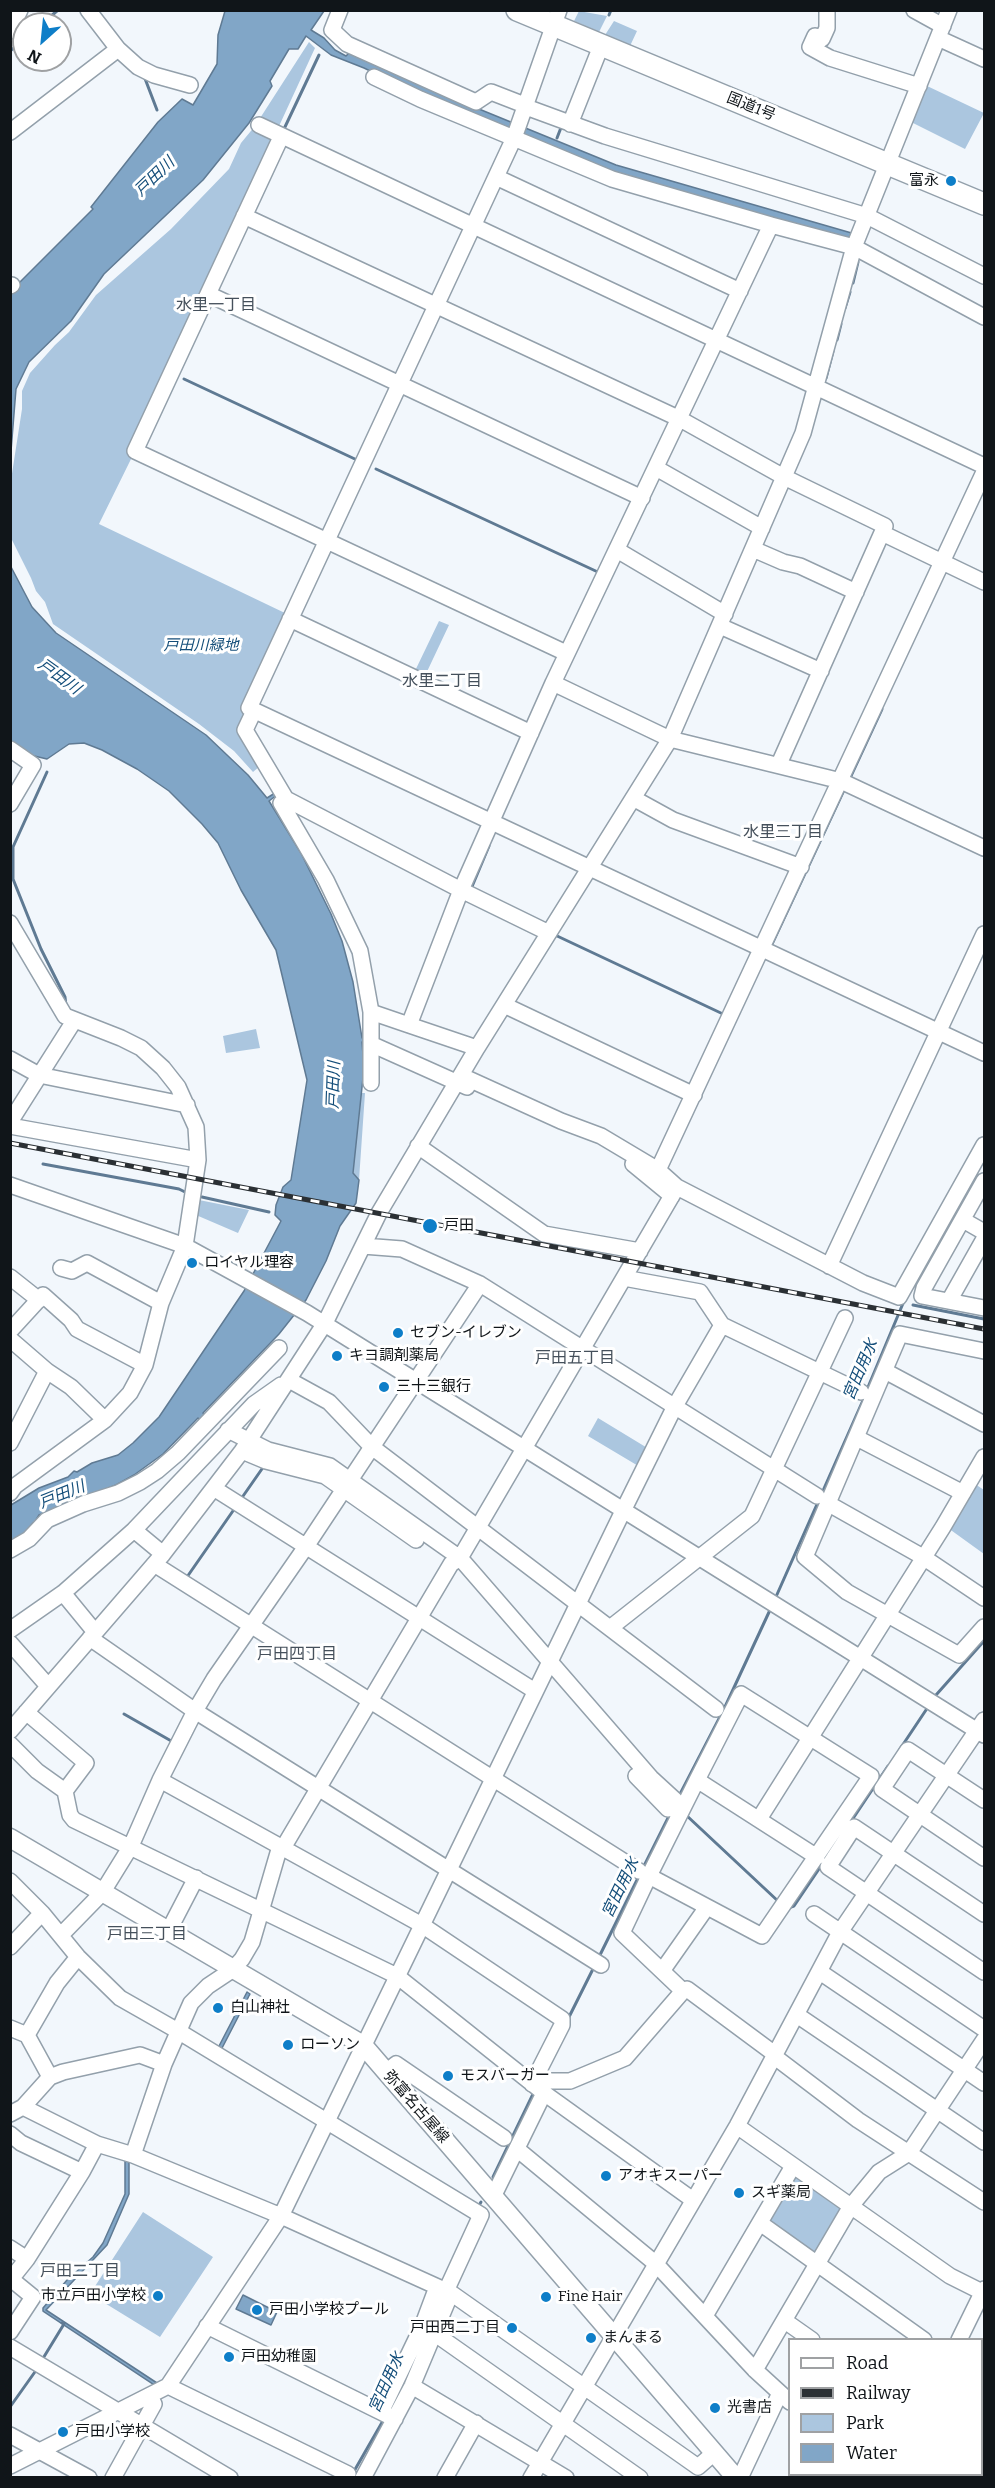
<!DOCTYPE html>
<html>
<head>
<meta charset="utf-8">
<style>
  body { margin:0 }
  #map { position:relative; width:995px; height:2488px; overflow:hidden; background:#f2f7fc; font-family:Bitter,serif }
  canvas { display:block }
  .frame { position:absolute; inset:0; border:12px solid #101519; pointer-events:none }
  .legend { position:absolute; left:788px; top:2338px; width:195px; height:138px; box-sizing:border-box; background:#fff; border:2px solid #9fa1a3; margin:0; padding:8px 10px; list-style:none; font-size:18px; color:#101519 }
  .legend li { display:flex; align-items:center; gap:12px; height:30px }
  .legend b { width:30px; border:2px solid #9fa1a3 }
  .north { position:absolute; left:12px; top:12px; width:60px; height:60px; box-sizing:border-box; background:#fff; border:2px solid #9fa1a3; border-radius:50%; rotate:207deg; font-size:16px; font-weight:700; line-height:24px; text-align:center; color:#101519 }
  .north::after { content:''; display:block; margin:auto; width:21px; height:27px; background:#0e7ec8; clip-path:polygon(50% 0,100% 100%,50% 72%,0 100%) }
</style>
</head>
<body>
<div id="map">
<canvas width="995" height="2488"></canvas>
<div class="frame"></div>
<ul class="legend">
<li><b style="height:8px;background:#fff"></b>Road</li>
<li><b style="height:8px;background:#2b3034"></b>Railway</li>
<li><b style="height:16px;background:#abc6df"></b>Park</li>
<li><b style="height:16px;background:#81a6c7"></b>Water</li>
</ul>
<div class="north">N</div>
</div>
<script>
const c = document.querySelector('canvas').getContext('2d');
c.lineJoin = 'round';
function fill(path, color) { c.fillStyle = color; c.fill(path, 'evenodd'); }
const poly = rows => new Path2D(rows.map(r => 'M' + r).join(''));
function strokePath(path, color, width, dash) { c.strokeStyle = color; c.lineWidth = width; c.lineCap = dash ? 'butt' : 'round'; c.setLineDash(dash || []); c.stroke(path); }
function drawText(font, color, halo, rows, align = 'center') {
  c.font = font + ' Bitter,"Noto Sans JP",serif'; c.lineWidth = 6; c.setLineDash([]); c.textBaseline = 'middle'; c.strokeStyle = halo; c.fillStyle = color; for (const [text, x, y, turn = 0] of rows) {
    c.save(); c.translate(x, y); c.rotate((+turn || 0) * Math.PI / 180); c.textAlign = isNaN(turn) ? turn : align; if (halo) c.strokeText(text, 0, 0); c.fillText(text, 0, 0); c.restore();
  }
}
fill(poly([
  [579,11,607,16,599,32,574,21],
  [614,21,637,31,630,46,605,35],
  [309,42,315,48,128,454,132,457,99,524,287,614,243,711,260,766,253,772,234,751,199,724,53,624,45,602,36,591,31,578,11,538,11,480,22,409,22,391,30,373,55,345,69,332,96,295,171,229,229,169,241,143,255,126],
  [925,85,984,113,965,149,911,122],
  [439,621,449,625,424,678,414,673],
  [256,1029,260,1048,226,1053,223,1036],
  [361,1093,365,1093,359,1180,353,1173],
  [199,1200,249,1210,238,1233,196,1215],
  [598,1418,649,1449,640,1467,588,1436],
  [975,1484,984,1490,984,1554,948,1528],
  [794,2175,843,2205,843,2211,817,2255,769,2224,768,2219],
  [143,2212,213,2257,160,2337,90,2294]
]), '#abc6df');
const water = poly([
  [225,11,324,11,311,30,324,38,335,50,346,56,350,52,430,89,616,165,855,234,865,246,613,173,424,97,364,68,331,55,306,36,298,49,289,49,270,81,272,86,249,123,203,180,104,274,71,321,29,362,16,389,11,451,11,291,93,209,91,207,158,122,182,99,193,105,217,64,218,35,225,11],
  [10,565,32,607,56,633,206,735,248,775,267,798,275,793,277,795,269,801,301,853,331,914,342,941,353,982,362,1038,367,1038,367,1041,362,1042,364,1068,353,1173,359,1180,356,1203,340,1226,326,1261,306,1300,279,1334,203,1413,206,1417,202,1422,198,1418,163,1454,134,1475,116,1485,39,1515,36,1520,39,1522,36,1525,33,1523,25,1533,11,1542,11,1505,39,1488,68,1477,74,1471,77,1472,92,1463,118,1455,133,1443,159,1417,244,1291,281,1221,275,1215,276,1205,283,1187,291,1180,307,1080,276,950,241,890,218,843,202,824,169,791,137,769,102,750,84,743,69,744,47,759,30,755,11,743,10,565],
  [247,1992,250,1994,220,2052,218,2048,247,1992],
  [125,2160,129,2161,129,2194,107,2245,46,2310,157,2383,153,2384,43,2311,43,2308,67,2280,93,2257,103,2243,125,2194,125,2160],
  [243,2295,277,2312,271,2325,236,2309,243,2295]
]);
fill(water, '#81a6c7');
strokePath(water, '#5f7a93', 1.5);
strokePath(poly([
  [609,15,611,10],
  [42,24,58,10],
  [10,51,24,40],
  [144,76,157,110],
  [284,129,319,55],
  [557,138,562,125],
  [853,283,858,262],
  [845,308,850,292],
  [837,340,841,324],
  [826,378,833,351],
  [184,379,357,460],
  [376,469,600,573],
  [47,772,13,847,13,879,41,949,65,997,66,1006],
  [850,778,882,709],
  [471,889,489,846],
  [555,935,723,1014],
  [772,944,844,790],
  [43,1164,179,1189,187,1193],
  [202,1197,269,1212],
  [913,1305,984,1319],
  [866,1392,904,1301],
  [822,1493,864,1398],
  [241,1499,264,1466],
  [187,1577,235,1508],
  [775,1599,818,1502],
  [936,1695,984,1641],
  [124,1714,173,1742],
  [900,1749,928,1707],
  [678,1798,724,1709,770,1610],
  [686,1815,779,1902],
  [850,1823,888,1766],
  [643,1868,670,1814],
  [788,1908,794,1906,823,1863],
  [598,1959,639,1876],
  [567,2021,594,1967],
  [493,2177,534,2092],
  [477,2209,481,2202],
  [42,2360,64,2324,62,2323],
  [10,2407,37,2369],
  [353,2473,384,2419]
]), '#5f7a93', 3);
const minor = poly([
  [88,10,118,49,138,67,154,75,190,85],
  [340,10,332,30,347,44,476,102,491,92,527,106],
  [559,10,514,138,249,708,984,1053],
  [827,10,827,28,822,39,815,36,810,47,830,58,919,86],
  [914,10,943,26],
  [10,31,20,10],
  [938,38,984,59],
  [374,77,420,99,612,179,771,225],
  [526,107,605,136,867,216,984,276],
  [570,124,601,46],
  [259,125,984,466],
  [10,132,118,49],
  [281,137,135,451,566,653],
  [496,177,740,291],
  [244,216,680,419,784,477,885,526,779,764],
  [10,286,12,285],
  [208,294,642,498],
  [656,468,762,528],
  [882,533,984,582],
  [753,549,783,562,800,566,856,592],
  [617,550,725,614],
  [290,619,531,733],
  [720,626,821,671],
  [553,683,670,739,841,781,984,848],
  [254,711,245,730,286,799,461,890,549,933],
  [10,749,33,765,10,804],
  [633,798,673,820,801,867],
  [286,799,281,803,326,880,360,951,371,1012,371,1083],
  [10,923,65,1016,121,1038,141,1048,163,1068,178,1087,196,1127,198,1160,185,1246,161,1303,145,1365,130,1393,105,1420,15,1486,10,1493],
  [504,1005,694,1095],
  [371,1012,409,1025],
  [371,1044,467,1087],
  [477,1048,409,1025,461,890,553,683,771,225,854,247,984,317],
  [10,1059,39,1075,187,1105],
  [462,1076,561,1121,601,1136,658,1170,677,1187,863,1283,899,1297,984,1145],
  [10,1122,74,1021],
  [10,1126,198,1160],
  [418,1146,544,1234,640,1251],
  [633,1164,672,1196],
  [658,1170,984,472],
  [984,1181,924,1288,922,1296,984,1308],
  [10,1185,185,1246,307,1313,984,1735],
  [963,1220,984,1232],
  [363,1246,402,1249,480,1284,817,1496],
  [829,1266,984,934],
  [61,1268,72,1271,87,1263,161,1303],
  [10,1277,39,1300],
  [624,1278,700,1292,722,1325,861,1392],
  [949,1301,984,1239],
  [10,1331,43,1295,71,1320,77,1329,145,1365],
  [10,1339,47,1371,71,1387,105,1420],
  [984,1351,900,1334,805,1557,847,1592,959,1655,984,1627],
  [885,1371,984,1424],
  [289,1380,329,1402,372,1447,716,1709],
  [228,1430,268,1450,330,1466,460,1558,651,1778,675,1800],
  [857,1438,963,1493],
  [10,1443,47,1371],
  [242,1451,266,1461,325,1476,416,1540],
  [215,1489,535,1691],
  [829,1504,923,1557,984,1598],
  [134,1530,163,1554],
  [10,1550,29,1539,47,1520,83,1504,118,1493,140,1482,157,1471,178,1453,279,1348],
  [154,1564,639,1871],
  [63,1593,95,1632],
  [610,1628,752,1516,845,1318],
  [10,1630,63,1593,134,1530,254,1404,281,1385],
  [90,1638,195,1711,601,1965],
  [10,1643,48,1686],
  [26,1712,86,1763,65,1791,70,1815,74,1820,397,1976,544,2093,693,2200],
  [10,1731,163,1554,242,1451,325,1323,379,1213,477,1048,670,739,803,433,854,247,949,10],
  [10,1744,37,1771,65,1791],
  [636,1776,668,1809],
  [160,1780,422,1925,562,2019,562,2025,532,2084],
  [697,1780,817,1857],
  [984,1800,908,1750,882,1789,984,1858],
  [759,1819,943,1527,984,1457],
  [283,1848,451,1564,460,1558,677,1187],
  [649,1876,762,1936,871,1776,741,1694,697,1780,649,1876,622,1933,683,1991],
  [10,1881,42,1913,78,1957,120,1998,178,2031,481,2215,446,2291],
  [814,1914,984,2029],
  [984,1914,854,1827,828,1867,984,1972],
  [168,1932,196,1878],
  [61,1935,102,1893,131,1846,160,1780,195,1711,214,1679,305,1548,480,1284],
  [10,1947,42,1913],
  [662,1971,707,1907],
  [820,1972,984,2083],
  [797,2015,984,2142],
  [10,2028,27,2035,50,2077],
  [27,2035,57,1983,78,1957],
  [775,2057,858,2120,984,2202],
  [386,2072,396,2064,504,2138],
  [540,2089,544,2081,570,2081,625,2058,683,1991,687,1989,776,2055],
  [23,2107,97,2144,133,2155,281,2216,451,2293,698,2467,714,2453],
  [10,2114,23,2107,50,2077,63,2072,140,2055,164,2064],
  [737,2126,950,2276,984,2293],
  [10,2134,21,2143,82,2172],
  [517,2149,655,2263,755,2370,790,2402],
  [133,2155,164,2064,191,2003,208,1986,232,1970,242,1959,252,1942,280,1846],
  [493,2197,544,2093],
  [760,2223,924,2340],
  [10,2248,27,2259,82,2172,97,2144],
  [705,2316,793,2166],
  [785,2321,812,2340],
  [207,2326,395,2419],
  [10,2332,33,2297,11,2279,27,2259],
  [434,2333,640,2478],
  [959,2340,984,2289],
  [10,2347,230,2478],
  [755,2370,851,2206,879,2172,909,2153,984,2040],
  [168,2386,348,2474],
  [412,2386,566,2478],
  [381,2412,422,2327,437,2287],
  [10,2435,89,2478],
  [982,2465,984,2464],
  [10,2466,168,2386,281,2216,623,1511,675,1406,722,1325],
  [113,2478,154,2404,150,2396],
  [363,2478,412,2386,451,2293],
  [445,2478,476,2423],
  [531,2478,737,2126,840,1932,984,1720],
  [740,2478,779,2395],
  [889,2478,890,2474],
  [968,2478,970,2474]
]);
const major = poly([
  [10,1838,363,2045,736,2478]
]);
const highway = poly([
  [517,10,984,204]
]);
strokePath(minor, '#93a0ab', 18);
strokePath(major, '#93a0ab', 21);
strokePath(highway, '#93a0ab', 24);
strokePath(minor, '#fff', 15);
strokePath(major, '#fff', 18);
strokePath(highway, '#fff', 21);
const rail = poly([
  [10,1143,984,1329]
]);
strokePath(rail, '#2b3034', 5);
strokePath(rail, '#fff', 3, [9]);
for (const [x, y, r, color] of [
  [951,181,6,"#0e7ec8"],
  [430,1226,8,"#0e7ec8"],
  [192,1263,6,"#0e7ec8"],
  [398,1333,6,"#0e7ec8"],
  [337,1356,6,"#0e7ec8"],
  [384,1387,6,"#0e7ec8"],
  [218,2008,6,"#0e7ec8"],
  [288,2045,6,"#0e7ec8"],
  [448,2076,6,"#0e7ec8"],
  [606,2176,6,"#0e7ec8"],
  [739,2193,6,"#0e7ec8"],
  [158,2296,6,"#0e7ec8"],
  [546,2297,6,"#0e7ec8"],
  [257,2310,6,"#0e7ec8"],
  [512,2328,6,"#0e7ec8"],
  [591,2338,6,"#0e7ec8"],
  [229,2357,6,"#0e7ec8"],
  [715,2408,6,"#0e7ec8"],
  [63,2432,6,"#0e7ec8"]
]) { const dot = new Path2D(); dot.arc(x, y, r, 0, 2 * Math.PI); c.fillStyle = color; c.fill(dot); strokePath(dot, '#fff', 2); }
drawText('15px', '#101519', '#fff', [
  ["国道1号",751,107,22],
  ["弥富名古屋線",416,2107,49]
]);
drawText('15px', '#101519', '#fff', [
  ["富永",939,181,"right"],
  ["戸田",444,1226],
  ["ロイヤル理容",204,1263],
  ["セブン-イレブン",410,1333],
  ["キヨ調剤薬局",349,1356],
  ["三十三銀行",396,1387],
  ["白山神社",230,2008],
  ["ローソン",300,2045],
  ["モスバーガー",460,2076],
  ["アオキスーパー",618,2176],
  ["スギ薬局",751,2193],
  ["市立戸田小学校",146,2296,"right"],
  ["Fine Hair",558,2297],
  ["戸田小学校プール",269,2310],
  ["戸田西二丁目",500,2328,"right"],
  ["まんまる",603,2338],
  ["戸田幼稚園",241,2357],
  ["光書店",727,2408],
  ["戸田小学校",75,2432]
], 'left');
drawText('italic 15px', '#144e79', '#fff', [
  ["戸田川緑地",201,646]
]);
drawText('italic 16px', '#144e7a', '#fff', [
  ["戸田川",155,177,-44],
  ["戸田川",59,677,36],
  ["戸田川",334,1085,-88],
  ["宮田用水",861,1370,-67],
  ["戸田川",62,1495,-22],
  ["宮田用水",621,1888,-64],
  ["宮田用水",387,2383,-66]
]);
drawText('16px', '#45505b', '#fff', [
  ["水里一丁目",216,306],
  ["水里二丁目",442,682],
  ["水里三丁目",783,833],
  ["戸田五丁目",575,1359],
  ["戸田四丁目",297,1655],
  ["戸田三丁目",147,1935],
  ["戸田二丁目",80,2272]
]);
</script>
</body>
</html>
